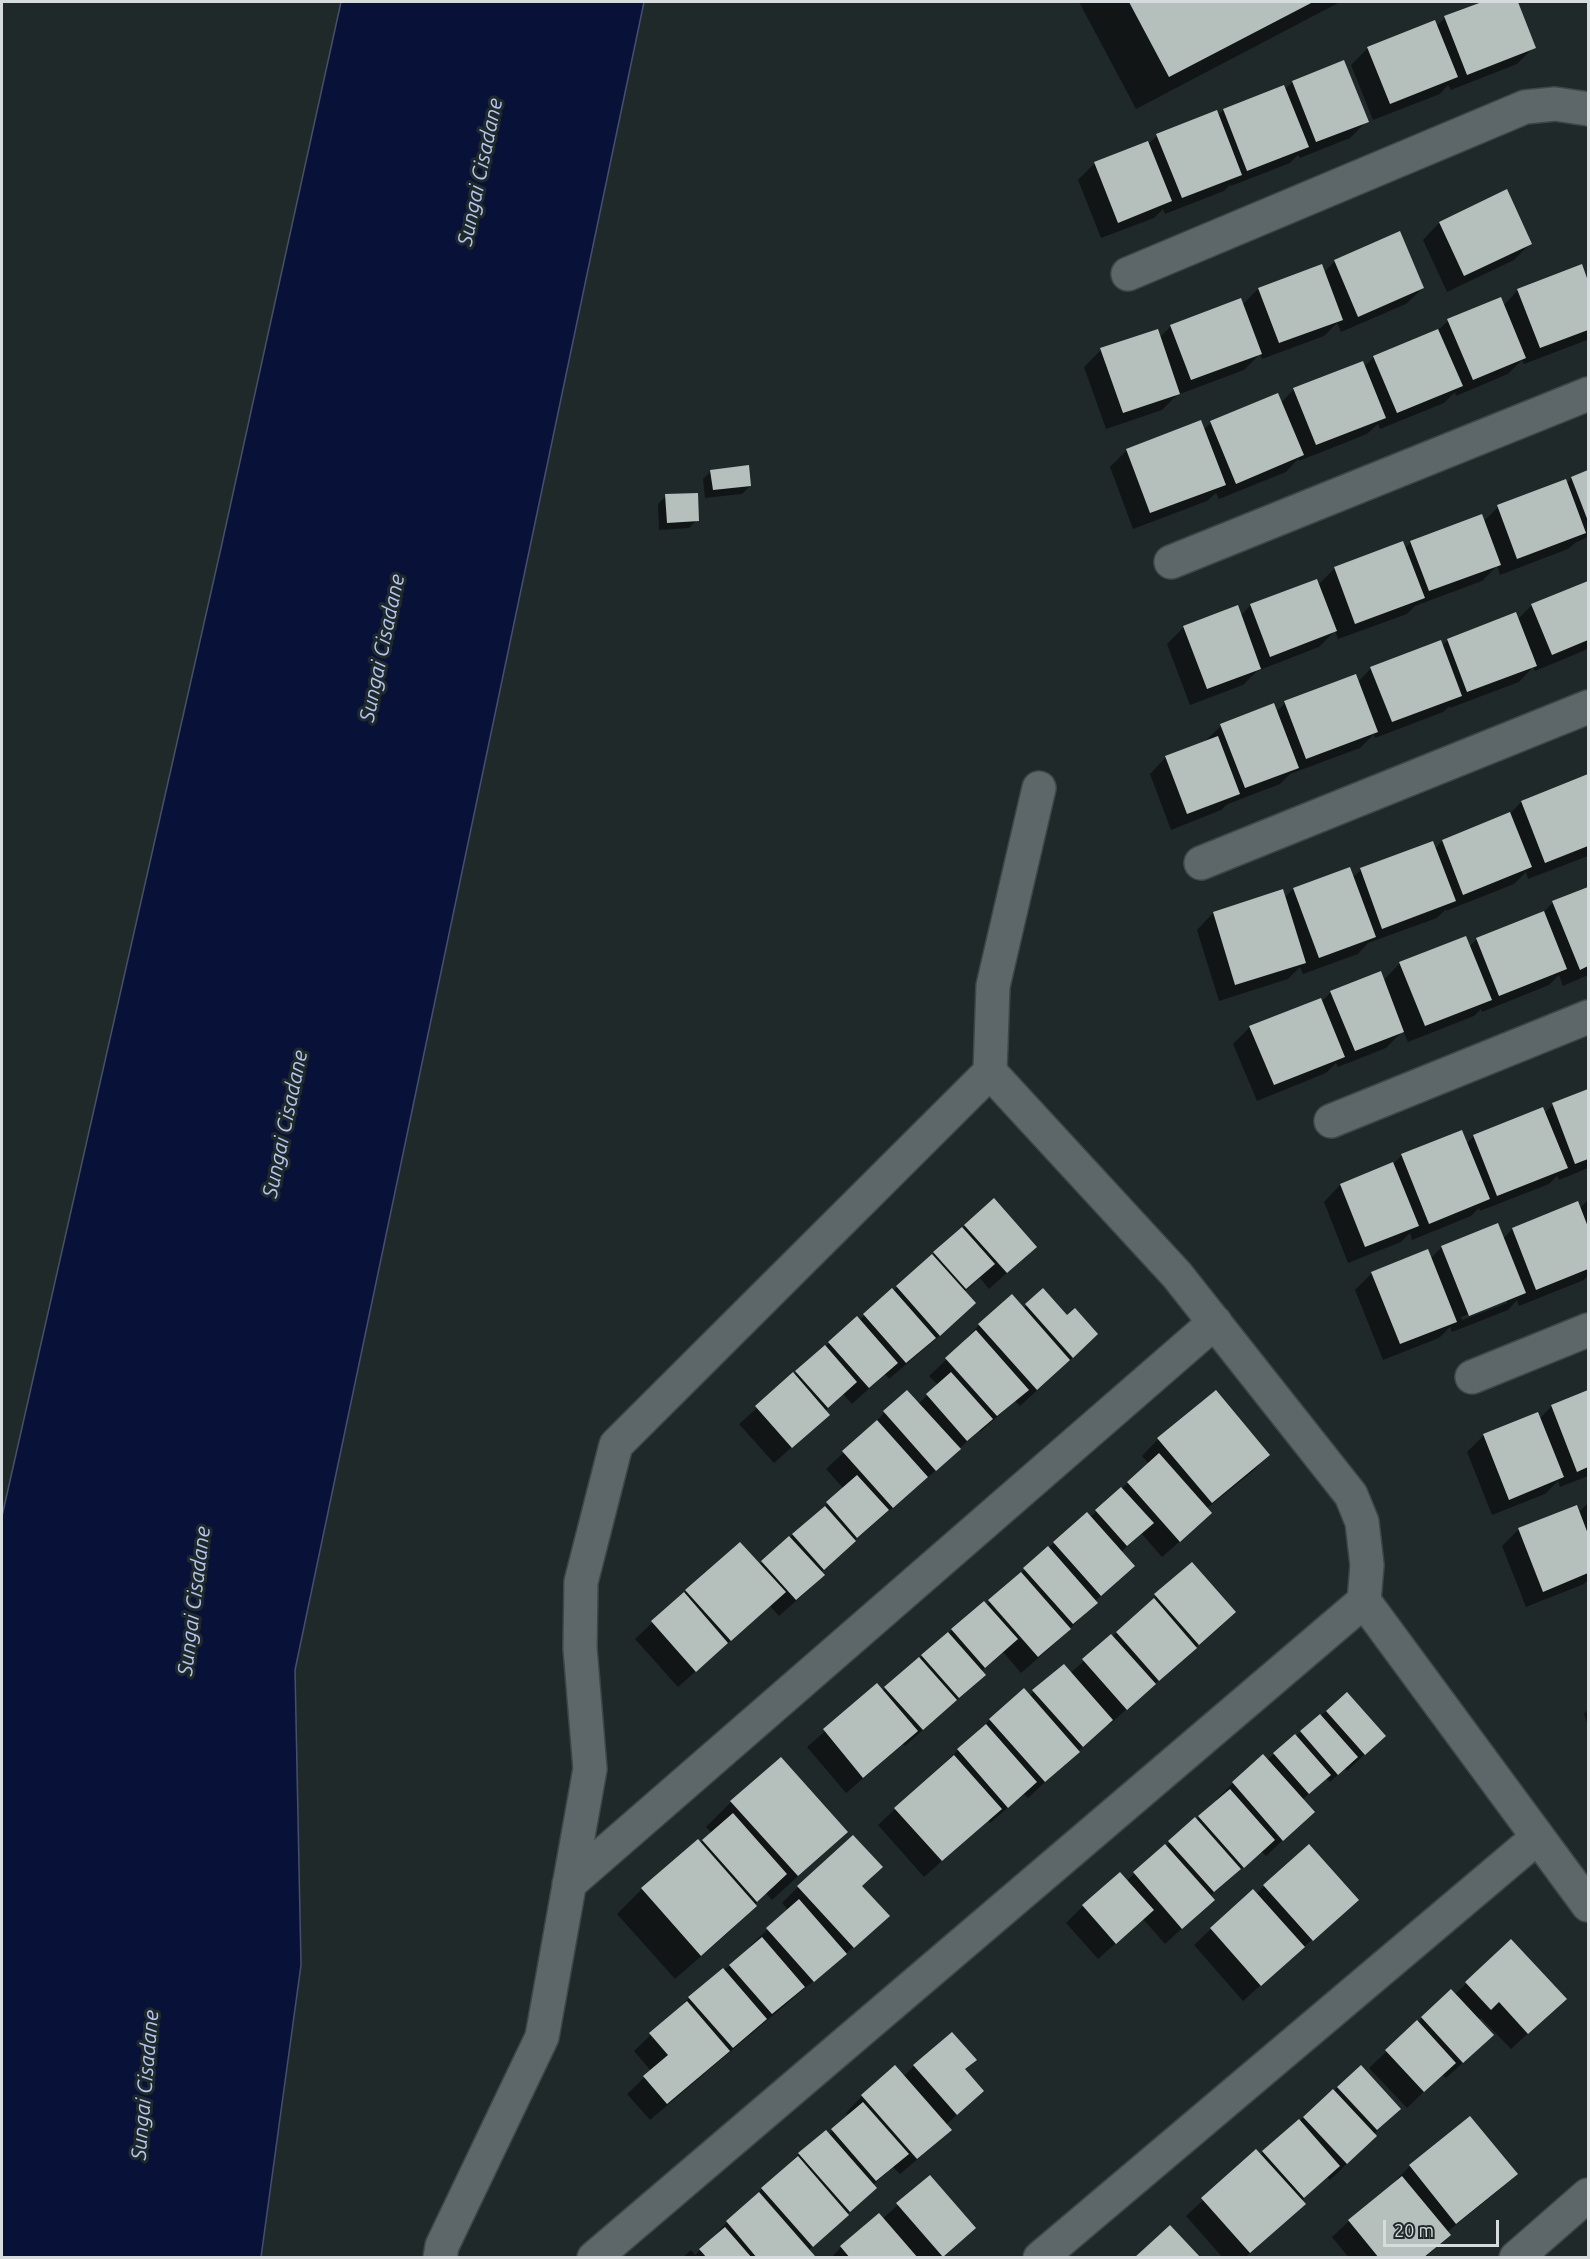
<!DOCTYPE html>
<html>
<head>
<meta charset="utf-8">
<style>
  body { margin:0 }
  #map { position:relative; width:1590px; height:2259px; overflow:hidden; background:#20292a; font-family:Ubuntu,sans-serif }
  canvas { display:block }
  .frame { position:absolute; inset:0; border:3px solid #d6dcdd; pointer-events:none }
  .scale { position:absolute; left:1383px; top:2220px; width:116px; height:27px; box-sizing:border-box; border:3px solid #d6dcdd; border-top:0; padding-left:8px; font-size:18px; line-height:21px; white-space:nowrap; color:#d6dcdd; -webkit-text-stroke:4px #20292a; paint-order:stroke }
</style>
</head>
<body>
<div id="map">
<canvas width="1590" height="2259"></canvas>
<div class="frame"></div>
<div class="scale">20 m</div>
</div>
<script>
const c = document.querySelector('canvas').getContext('2d');
c.lineJoin = 'round';
function fill(path, color) { c.fillStyle = color; c.fill(path, 'evenodd'); }
const poly = rows => new Path2D(rows.map(r => 'M' + r).join(''));
function strokePath(path, color, width, dash) { c.strokeStyle = color; c.lineWidth = width; c.lineCap = dash ? 'butt' : 'round'; c.setLineDash(dash || []); c.stroke(path); }
function drawText(font, color, halo, rows, align = 'center') {
  c.font = font + ' Ubuntu,sans-serif'; c.lineWidth = 6; c.setLineDash([]); c.textBaseline = 'middle'; c.strokeStyle = halo; c.fillStyle = color; for (const [text, x, y, turn = 0] of rows) {
    c.save(); c.translate(x, y); c.rotate((+turn || 0) * Math.PI / 180); c.textAlign = isNaN(turn) ? turn : align; if (halo) c.strokeText(text, 0, 0); c.fillText(text, 0, 0); c.restore();
  }
}
const water = poly([
  [341,2,644,2,295,1670,301,1965,261,2257,2,2257,2,1516,221,548,341,2]
]);
fill(water, '#081239');
strokePath(water, '#464f6a', 1.5);
fill(poly([
  [1079,2,1340,2,1136,109],
  [1486,2,1516,2,1534,47,1517,64,1451,90,1448,85,1440,94,1373,120,1351,65,1368,48,1436,26,1445,18],
  [1293,82,1367,121,1350,138,1300,158,1298,155,1290,163,1231,186,1230,185,1224,191,1165,214,1163,209,1154,218,1101,238,1078,180,1095,163,1148,144,1157,136,1217,116,1224,110,1284,90],
  [1506,191,1530,244,1514,260,1447,292,1423,240,1439,223],
  [1335,261,1423,288,1406,304,1341,332,1337,323,1324,336,1262,359,1260,354,1244,370,1177,395,1162,410,1106,429,1084,367,1101,350,1159,338,1171,326,1242,305,1258,289,1321,266,1323,273],
  [1581,266,1588,285,1588,338,1587,340,1524,364,1522,360,1508,374,1456,396,1455,392,1444,403,1380,429,1378,424,1367,434,1299,461,1298,459,1286,472,1219,499,1216,493,1207,501,1133,529,1110,467,1127,450,1203,430,1211,423,1277,395,1281,403,1294,389,1364,367,1374,357,1437,331,1448,321,1503,306,1518,290],
  [711,471,750,486,742,494,705,498,703,479],
  [1588,472,1588,537,1575,543,1568,549,1500,575,1497,566,1482,581,1415,606,1407,614,1338,639,1335,631,1319,647,1257,671,1243,685,1190,705,1167,644,1184,627,1240,616,1250,606,1316,581,1318,585,1335,568,1405,549,1411,542,1483,522,1498,507,1566,484,1572,478],
  [666,496,697,520,689,528,659,530,658,504],
  [1588,582,1588,649,1535,671,1533,667,1519,682,1450,708,1450,706,1443,712,1375,738,1374,734,1360,748,1290,774,1280,784,1228,804,1221,810,1171,830,1150,774,1166,757,1204,742,1221,726,1276,712,1285,703,1358,682,1371,668,1442,646,1448,640,1518,619,1531,606],
  [1588,775,1588,856,1528,879,1526,872,1514,884,1446,911,1446,909,1437,918,1368,943,1358,954,1303,974,1300,967,1288,979,1219,1001,1197,930,1213,913,1284,898,1293,889,1352,878,1361,870,1435,849,1442,841,1510,814,1521,802],
  [1588,888,1588,975,1563,986,1559,975,1549,985,1482,1012,1481,1009,1474,1016,1408,1042,1403,1031,1386,1048,1338,1067,1336,1063,1326,1073,1257,1101,1233,1044,1250,1027,1321,1002,1331,992,1383,981,1400,963,1469,947,1477,939,1542,914,1553,902],
  [1588,1090,1588,1168,1559,1180,1557,1176,1549,1184,1480,1211,1479,1208,1471,1216,1412,1240,1410,1233,1401,1242,1348,1263,1324,1202,1340,1185,1392,1165,1402,1155,1466,1144,1474,1136,1544,1113,1553,1105],
  [1588,1200,1588,1275,1584,1280,1519,1306,1517,1300,1508,1310,1452,1332,1450,1327,1439,1338,1383,1360,1355,1290,1372,1273,1431,1258,1442,1247,1503,1239,1512,1229,1577,1203,1579,1209],
  [1507,1300,1507,1303,1462,1320,1461,1317],
  [965,1226,1018,1263,989,1289,980,1278,964,1292,958,1320,889,1379,885,1374,852,1404,843,1394,825,1411,828,1415,774,1463,739,1424,856,1319,858,1321,893,1291],
  [1043,1290,1080,1351,1020,1406,1015,1401,980,1432,979,1430,942,1465,854,1541,820,1573,823,1575,806,1592,779,1616,770,1606,678,1687,635,1639,686,1591,759,1565,844,1489,826,1469,868,1430,884,1413,907,1392,918,1404,938,1385,929,1376,964,1343,963,1342,979,1325,1023,1309],
  [1588,1392,1588,1476,1560,1487,1558,1481,1545,1494,1492,1515,1467,1452,1484,1435,1539,1419,1552,1406],
  [1158,1439,1268,1455,1252,1472,1206,1509,1193,1530,1162,1557,1141,1533,1121,1552,1133,1566,1095,1601,1096,1603,1052,1646,1021,1673,1003,1652,981,1671,984,1675,967,1691,905,1746,903,1744,846,1793,807,1747,877,1686,882,1691,952,1630,986,1605,1054,1543,1090,1517,1149,1464,1142,1456],
  [1588,1503,1588,1580,1584,1584,1526,1607,1502,1546,1519,1529,1578,1513],
  [1156,1596,1217,1628,1109,1725,1108,1723,1028,1798,1024,1794,990,1823,988,1820,924,1877,878,1825,990,1720,1024,1690,1029,1696,1033,1692,1070,1673,1112,1637],
  [1347,1694,1384,1736,1347,1771,1345,1768,1330,1782,1326,1778,1302,1800,1313,1812,1266,1856,1262,1852,1225,1882,1210,1896,1213,1900,1165,1944,1143,1919,1098,1959,1066,1923,1083,1906,1126,1881,1218,1801,1216,1800,1233,1783,1267,1760],
  [1588,1709,1588,1726,1584,1714],
  [731,1802,846,1832,772,1900,766,1893,730,1931,675,1979,617,1914,642,1889,712,1833,706,1827],
  [1309,1846,1357,1900,1243,2001,1194,1945,1211,1929,1256,1894],
  [798,1887,861,1887,871,1932,650,2120,627,2094,651,2071,634,2051,689,1998,752,1948,750,1946,767,1930,789,1911,782,1903],
  [1511,1941,1548,2015,1511,2049,1481,2018,1479,2020,1476,2051,1446,2078,1442,2074,1407,2108,1369,2068,1451,1991,1454,1995],
  [975,2060,964,2070,982,2091,946,2125,950,2130,933,2146,900,2174,893,2167,873,2185,875,2188,809,2250,811,2258,682,2258,691,2250,695,2255,711,2240,727,2222,799,2154,828,2135,849,2116,846,2113,862,2096,903,2077,914,2066],
  [1361,2067,1382,2125,1358,2153,1330,2180,1327,2177,1301,2201,1304,2204,1245,2258,1223,2258,1186,2216,1256,2151,1260,2155],
  [1470,2118,1516,2174,1499,2190,1446,2233,1449,2235,1425,2258,1349,2258,1332,2237,1349,2221,1394,2184,1393,2183,1410,2166],
  [930,2177,974,2228,943,2258,831,2258,841,2247,882,2219]
]), '#0007');
fill(poly([
  [1129,2,1313,2,1169,77],
  [1482,2,1518,2,1536,48,1467,75,1444,16],
  [1435,20,1458,77,1390,104,1367,47],
  [1344,60,1369,122,1316,142,1292,81],
  [1284,85,1309,147,1247,171,1223,109],
  [1217,110,1242,175,1182,198,1156,134],
  [1148,141,1172,201,1118,223,1094,162],
  [1507,189,1532,244,1464,276,1439,222],
  [1400,231,1424,288,1358,317,1334,260],
  [1322,264,1343,320,1279,343,1258,288],
  [1582,264,1588,281,1588,330,1540,348,1517,289],
  [1501,297,1526,358,1473,380,1447,319],
  [1241,298,1262,354,1191,380,1170,325],
  [1158,329,1180,394,1123,413,1100,348],
  [1438,329,1463,386,1397,413,1373,356],
  [1363,361,1386,418,1316,445,1293,388],
  [1278,393,1304,455,1236,484,1210,421],
  [1201,420,1226,485,1150,513,1126,449],
  [749,465,751,486,713,490,710,470],
  [1588,470,1588,521,1571,477],
  [1566,479,1586,533,1517,559,1497,505],
  [698,493,699,521,667,523,665,494],
  [1482,514,1501,565,1429,591,1410,541],
  [1403,541,1425,598,1355,624,1334,567],
  [1317,579,1337,631,1270,657,1250,604],
  [1588,581,1588,640,1552,655,1531,604],
  [1238,605,1261,669,1207,689,1183,626],
  [1516,612,1537,666,1467,692,1447,639],
  [1441,640,1462,696,1392,722,1370,667],
  [1356,674,1378,732,1306,759,1284,701],
  [1274,703,1299,768,1245,788,1220,724],
  [1218,736,1240,794,1187,814,1165,756],
  [1588,774,1588,846,1545,863,1521,801],
  [1510,812,1532,867,1463,895,1442,840],
  [1433,841,1456,901,1382,929,1360,868],
  [1350,867,1376,937,1319,958,1293,888],
  [1588,887,1588,966,1580,970,1552,901],
  [1283,889,1306,963,1235,985,1213,912],
  [1544,911,1567,969,1499,996,1476,938],
  [1466,936,1492,1000,1425,1026,1399,962],
  [1381,971,1404,1032,1355,1051,1330,991],
  [1321,998,1345,1057,1274,1085,1249,1026],
  [1588,1089,1588,1159,1575,1164,1552,1103],
  [1543,1107,1568,1168,1497,1196,1473,1135],
  [1462,1130,1490,1199,1429,1224,1401,1154],
  [1393,1162,1419,1226,1365,1247,1340,1184],
  [994,1198,1037,1247,1007,1273,964,1225],
  [1578,1201,1588,1227,1588,1269,1536,1290,1512,1228],
  [1498,1223,1526,1293,1469,1316,1441,1246],
  [962,1227,995,1264,966,1289,933,1252],
  [1428,1249,1457,1322,1400,1344,1371,1272],
  [932,1254,976,1303,940,1336,896,1286],
  [892,1288,936,1338,906,1363,863,1314],
  [1043,1288,1067,1315,1075,1308,1098,1334,1073,1358,1025,1304],
  [1012,1294,1070,1360,1037,1390,978,1324],
  [857,1316,898,1363,869,1388,828,1342],
  [976,1330,1029,1390,997,1416,945,1358],
  [825,1345,857,1382,828,1408,795,1371],
  [793,1372,830,1415,792,1448,755,1406],
  [951,1372,993,1419,967,1441,926,1394],
  [907,1390,961,1449,936,1471,883,1411],
  [1216,1390,1270,1455,1212,1503,1157,1438],
  [1588,1390,1588,1467,1577,1472,1551,1405],
  [1538,1412,1564,1477,1509,1500,1483,1434],
  [877,1420,928,1477,893,1508,842,1451],
  [1159,1453,1212,1513,1180,1542,1127,1482],
  [857,1475,889,1510,857,1538,826,1502],
  [1121,1487,1154,1523,1127,1546,1095,1510],
  [1577,1505,1588,1534,1588,1573,1543,1592,1518,1528],
  [825,1506,856,1541,824,1570,792,1534],
  [1087,1512,1135,1566,1101,1596,1053,1542],
  [789,1536,825,1575,796,1600,761,1561],
  [740,1542,786,1592,731,1641,685,1590],
  [1048,1546,1098,1603,1073,1624,1023,1568],
  [1192,1562,1236,1612,1199,1645,1154,1594],
  [1021,1572,1071,1629,1038,1657,988,1600],
  [684,1592,728,1643,696,1672,651,1621],
  [1154,1598,1197,1648,1159,1681,1116,1632],
  [984,1601,1018,1639,985,1668,951,1629],
  [948,1632,986,1675,959,1698,921,1655],
  [1111,1634,1156,1684,1127,1710,1082,1659],
  [919,1657,957,1700,923,1730,884,1687],
  [1064,1664,1113,1720,1083,1747,1032,1690],
  [877,1683,918,1731,863,1778,823,1729],
  [1024,1688,1080,1752,1045,1782,989,1719],
  [1347,1692,1386,1736,1365,1755,1326,1711],
  [1320,1714,1358,1757,1338,1775,1300,1731],
  [986,1724,1037,1782,1008,1808,957,1749],
  [1295,1734,1331,1775,1309,1794,1273,1753],
  [1263,1754,1315,1812,1283,1841,1232,1782],
  [954,1755,1002,1809,942,1861,894,1808],
  [781,1757,848,1832,798,1876,730,1801],
  [1230,1789,1275,1840,1244,1868,1198,1816],
  [733,1813,787,1874,757,1902,702,1840],
  [1195,1817,1241,1869,1214,1892,1168,1841],
  [853,1835,883,1867,862,1886,890,1916,854,1948,797,1886],
  [698,1839,757,1906,701,1956,641,1888],
  [1165,1844,1215,1900,1182,1929,1133,1872],
  [1309,1844,1359,1900,1313,1941,1263,1885],
  [1120,1872,1154,1910,1116,1944,1082,1905],
  [1253,1889,1305,1947,1261,1986,1210,1928],
  [799,1899,847,1954,814,1982,766,1928],
  [762,1937,805,1987,772,2014,729,1965],
  [1511,1939,1567,1999,1528,2034,1499,2002,1491,2010,1465,1982],
  [723,1968,767,2019,733,2048,688,1997],
  [1451,1989,1494,2035,1463,2063,1421,2017],
  [687,2001,730,2051,667,2104,643,2076,668,2055,649,2033],
  [1417,2020,1456,2063,1424,2092,1385,2050],
  [952,2032,977,2060,965,2069,984,2091,957,2115,913,2065],
  [895,2065,952,2130,917,2159,861,2095],
  [1361,2065,1401,2109,1377,2130,1337,2087],
  [1333,2089,1377,2136,1347,2164,1303,2117],
  [863,2102,909,2154,876,2181,831,2129],
  [1470,2116,1518,2174,1456,2224,1409,2165],
  [1299,2119,1340,2166,1304,2198,1262,2151],
  [826,2130,877,2188,850,2212,798,2153],
  [1256,2149,1306,2204,1250,2253,1201,2198],
  [798,2156,849,2215,813,2247,761,2188],
  [930,2175,976,2228,943,2257,896,2203],
  [1402,2176,1451,2235,1423,2258,1379,2258,1348,2220],
  [759,2192,815,2256,813,2258,757,2258,726,2221],
  [879,2213,918,2258,850,2258,840,2246],
  [1170,2225,1201,2258,1134,2258],
  [725,2227,752,2258,707,2258,699,2249]
]), '#b5c0bc');
const minor = poly([
  [1128,274,1525,107,1555,104,1588,109],
  [1171,562,1588,394],
  [1201,863,1588,707],
  [990,1072,993,986,1039,788],
  [1331,1121,1588,1017],
  [1472,1377,1588,1330],
  [569,1884,1215,1322],
  [440,2258,442,2246,542,2037,590,1769,580,1648,581,1582,616,1445,990,1072,1177,1275,1351,1495,1362,1522,1367,1565,1364,1601,1588,1905],
  [594,2258,1364,1601],
  [1040,2258,1538,1837],
  [1516,2258,1588,2195]
]);
strokePath(minor, '#3e4748', 36);
strokePath(minor, '#5d6769', 33);
drawText('italic 21px', '#b5c6f2', '#20292a', [
  ["Sungai Cisadane",480,172,-78],
  ["Sungai Cisadane",382,648,-78],
  ["Sungai Cisadane",285,1124,-78],
  ["Sungai Cisadane",194,1601,-83],
  ["Sungai Cisadane",145,2085,-85]
]);
</script>
</body>
</html>
